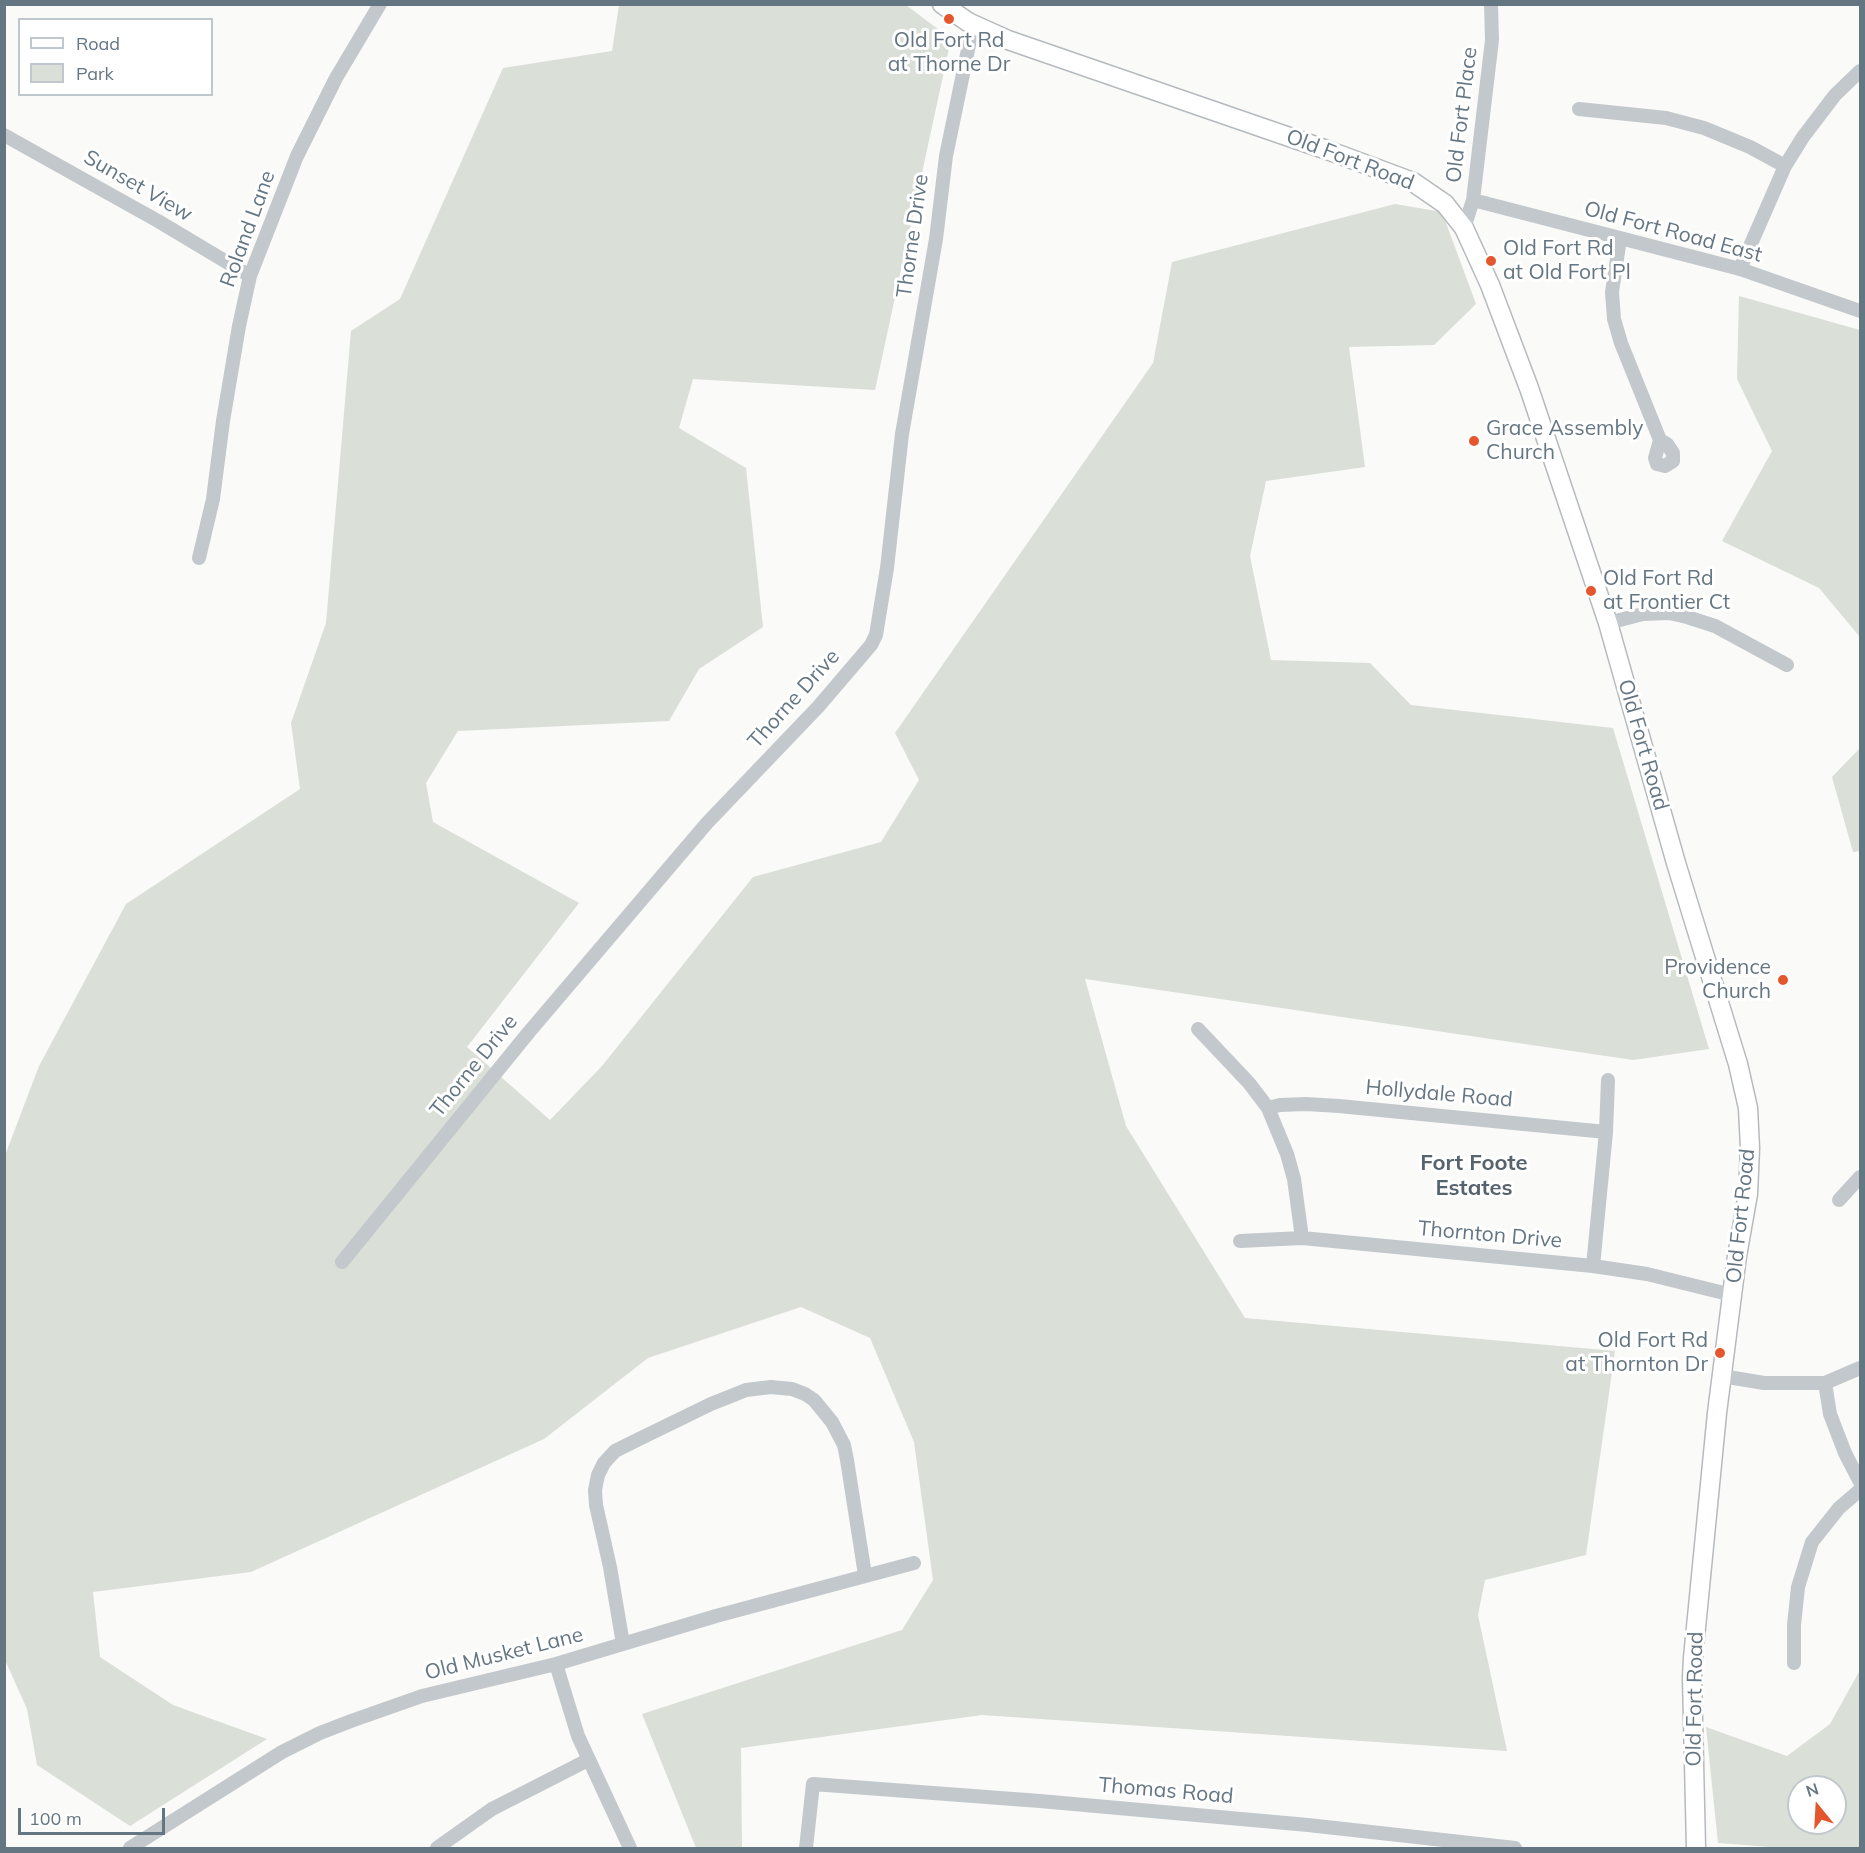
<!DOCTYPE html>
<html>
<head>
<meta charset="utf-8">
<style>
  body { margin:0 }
  #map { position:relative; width:1865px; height:1853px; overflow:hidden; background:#fafaf8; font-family:Mulish,sans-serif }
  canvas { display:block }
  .frame { position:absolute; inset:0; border:6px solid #657683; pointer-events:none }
  .legend { position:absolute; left:18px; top:18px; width:195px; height:78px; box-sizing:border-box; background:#fff; border:2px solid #c1c8cd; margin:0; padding:8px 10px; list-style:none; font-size:18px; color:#657683 }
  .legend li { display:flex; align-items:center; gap:12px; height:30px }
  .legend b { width:30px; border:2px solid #c1c8cd }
  .north { position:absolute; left:1787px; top:1775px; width:60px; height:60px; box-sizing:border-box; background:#fff; border:2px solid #c1c8cd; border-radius:50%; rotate:342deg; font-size:16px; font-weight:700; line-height:24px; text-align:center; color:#657683 }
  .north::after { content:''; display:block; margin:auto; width:21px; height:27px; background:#e4572e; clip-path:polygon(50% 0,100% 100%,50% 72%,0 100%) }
  .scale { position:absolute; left:18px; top:1808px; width:147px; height:27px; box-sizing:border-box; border:3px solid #657683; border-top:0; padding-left:8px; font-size:18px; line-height:21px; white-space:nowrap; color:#657683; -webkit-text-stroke:4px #fff; paint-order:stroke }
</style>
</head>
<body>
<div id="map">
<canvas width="1865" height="1853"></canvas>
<div class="frame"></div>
<ul class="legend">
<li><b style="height:8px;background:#fff"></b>Road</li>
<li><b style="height:16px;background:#dadfd7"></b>Park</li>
</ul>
<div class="north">N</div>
<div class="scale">100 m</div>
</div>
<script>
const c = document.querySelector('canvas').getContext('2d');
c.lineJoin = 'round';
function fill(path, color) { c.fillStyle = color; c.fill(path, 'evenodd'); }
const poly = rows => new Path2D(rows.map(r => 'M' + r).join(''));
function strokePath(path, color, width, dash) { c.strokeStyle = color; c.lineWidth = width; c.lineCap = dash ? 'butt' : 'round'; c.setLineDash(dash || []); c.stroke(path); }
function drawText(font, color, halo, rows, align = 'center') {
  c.font = font + ' Mulish,sans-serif'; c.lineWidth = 6; c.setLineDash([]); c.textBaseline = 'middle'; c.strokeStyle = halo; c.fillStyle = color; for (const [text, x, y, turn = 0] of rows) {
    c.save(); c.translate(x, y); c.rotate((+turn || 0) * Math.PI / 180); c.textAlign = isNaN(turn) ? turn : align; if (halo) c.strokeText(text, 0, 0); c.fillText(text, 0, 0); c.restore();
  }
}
fill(poly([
  [619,5,906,5,951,39,875,390,693,379,679,428,746,468,763,627,699,669,669,721,458,731,426,783,433,822,579,903,467,1047,550,1120,602,1066,753,877,881,842,919,780,895,733,1153,363,1172,262,1395,204,1442,212,1476,304,1434,345,1349,347,1365,467,1266,481,1250,556,1271,660,1370,663,1411,705,1613,728,1709,1049,1633,1060,1085,979,1126,1126,1245,1318,1615,1351,1586,1555,1485,1580,1478,1615,1507,1751,982,1715,741,1748,742,1848,696,1848,642,1714,902,1630,933,1580,914,1442,870,1338,801,1307,648,1358,544,1439,251,1572,93,1592,100,1657,173,1705,267,1739,130,1826,37,1765,27,1709,5,1660,4,1158,39,1066,126,904,300,789,291,723,326,623,351,331,400,299,503,68,612,51],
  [1739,296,1860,330,1860,637,1819,588,1722,541,1772,451,1737,379],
  [1860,748,1860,851,1853,852,1832,777],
  [1860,1670,1860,1848,1782,1848,1718,1843,1706,1727,1787,1756,1830,1724],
  [1799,1787,1835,1787,1835,1823,1799,1823]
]), '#dadfd7');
const major = poly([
  [942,4,968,22,1008,40,1327,150,1413,182,1445,204,1464,228,1490,285,1529,388,1608,623,1676,863,1738,1064,1748,1108,1750,1148,1748,1194,1737,1256,1717,1413,1693,1658,1692,1677,1696,1848]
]);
strokePath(major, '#b5babe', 21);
strokePath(poly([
  [1579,109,1666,118,1704,128,1750,147,1785,166],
  [4,135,158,221,250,276],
  [1473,200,1740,269,1860,311],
  [1464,228,1473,200,1492,40,1491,4],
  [1620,239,1612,292,1614,319,1621,343,1660,440],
  [1740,269,1785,166,1803,137,1835,95,1860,71],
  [1660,440,1667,444,1673,453,1673,461,1665,466,1657,464,1655,458,1660,440],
  [199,558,213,499,223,421,239,326,250,276,297,156,336,78,380,4],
  [1608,623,1643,614,1669,613,1687,617,1715,626,1787,665],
  [1198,1029,1249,1083,1268,1108,1287,1154,1294,1179,1302,1238],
  [1268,1108,1280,1105,1306,1104,1339,1106,1606,1132],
  [1839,1200,1860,1177],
  [1240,1241,1302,1238,1593,1266,1647,1274,1732,1295],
  [342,1262,529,1032,707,823,818,707,871,645,876,635,887,568,902,434,936,239,946,156,970,40,976,26],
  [1593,1266,1606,1132,1608,1080],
  [1722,1376,1764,1383,1825,1383,1860,1368],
  [1825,1383,1830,1414,1845,1453,1860,1482],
  [623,1644,610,1567,596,1505,595,1490,598,1475,604,1463,615,1451,637,1440,711,1404,746,1390,771,1387,792,1389,805,1394,814,1400,832,1422,844,1445,847,1460,865,1575],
  [1794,1663,1794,1625,1798,1587,1812,1542,1839,1508,1860,1490],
  [556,1664,578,1736,630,1848],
  [130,1848,282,1752,320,1733,351,1721,422,1696,556,1664,716,1616,914,1563],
  [437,1848,492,1809,588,1760],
  [806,1848,813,1784,1040,1801,1308,1825,1515,1848]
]), '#c3c8cc', 14);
strokePath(major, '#fff', 18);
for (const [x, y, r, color] of [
  [949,19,6,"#e4572e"],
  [1491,261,6,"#e4572e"],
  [1474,441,6,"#e4572e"],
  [1591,591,6,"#e4572e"],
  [1783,980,6,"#e4572e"],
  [1720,1353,6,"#e4572e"]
]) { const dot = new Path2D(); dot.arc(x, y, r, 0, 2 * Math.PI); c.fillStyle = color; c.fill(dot); strokePath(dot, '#fff', 2); }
drawText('21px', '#657683', '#fff', [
  ["Old Fort Rd",949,41,"center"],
  ["at Thorne Dr",949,65,"center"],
  ["Old Fort Rd",1503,249],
  ["at Old Fort Pl",1503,273],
  ["Grace Assembly",1486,429],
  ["Church",1486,453],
  ["Old Fort Rd",1603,579],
  ["at Frontier Ct",1603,603],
  ["Providence",1771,968,"right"],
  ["Church",1771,992,"right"],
  ["Old Fort Rd",1708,1341,"right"],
  ["at Thornton Dr",1708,1365,"right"]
], 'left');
drawText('21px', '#657683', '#fff', [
  ["Old Fort Place",1462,115,-83],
  ["Old Fort Road",1350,160,21],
  ["Sunset View",138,186,30],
  ["Roland Lane",248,229,-70],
  ["Old Fort Road East",1673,232,15],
  ["Thorne Drive",913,236,-82],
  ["Thorne Drive",794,699,-48],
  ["Old Fort Road",1643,745,74],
  ["Thorne Drive",474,1066,-51],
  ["Hollydale Road",1439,1094,5],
  ["Old Fort Road",1741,1216,-84],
  ["Thornton Drive",1490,1235,5],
  ["Old Musket Lane",504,1654,-14],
  ["Old Fort Road",1695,1699,-89],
  ["Thomas Road",1166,1791,5]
]);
drawText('bold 22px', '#57646e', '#fff', [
  ["Fort Foote",1474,1163],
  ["Estates",1474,1188]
]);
</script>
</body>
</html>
